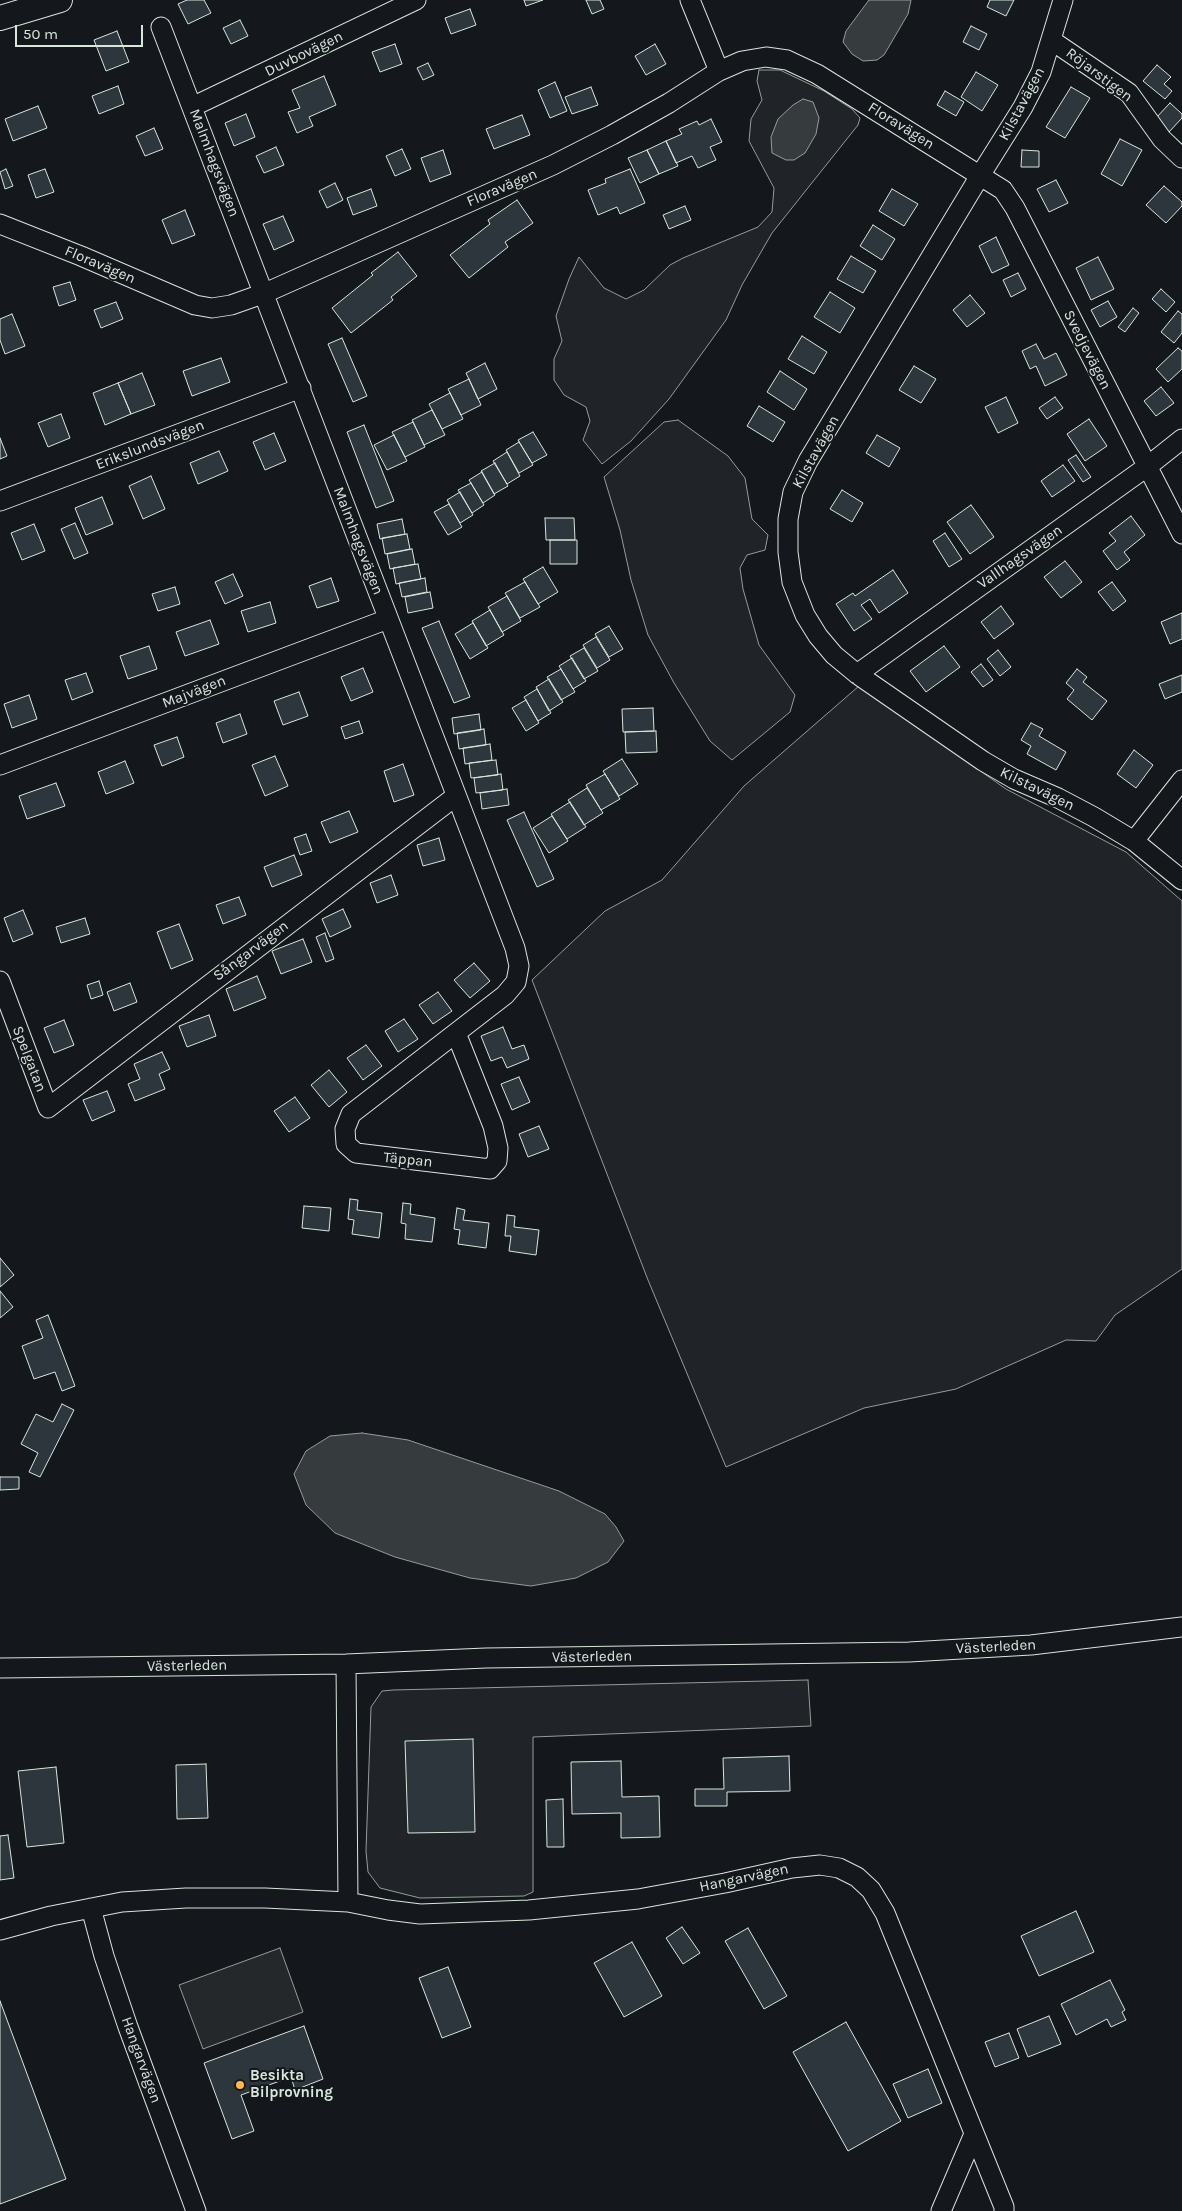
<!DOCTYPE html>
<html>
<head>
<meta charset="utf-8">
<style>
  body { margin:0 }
  #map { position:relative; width:1182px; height:2211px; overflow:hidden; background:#14181c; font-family:Karla,sans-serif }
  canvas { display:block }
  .scale { position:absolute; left:15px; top:25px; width:128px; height:22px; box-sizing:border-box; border:2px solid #d8e6dc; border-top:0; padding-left:6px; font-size:15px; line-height:18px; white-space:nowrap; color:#d8e6dc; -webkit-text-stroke:4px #14181c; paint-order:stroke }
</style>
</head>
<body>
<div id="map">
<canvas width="1182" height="2211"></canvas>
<div class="scale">50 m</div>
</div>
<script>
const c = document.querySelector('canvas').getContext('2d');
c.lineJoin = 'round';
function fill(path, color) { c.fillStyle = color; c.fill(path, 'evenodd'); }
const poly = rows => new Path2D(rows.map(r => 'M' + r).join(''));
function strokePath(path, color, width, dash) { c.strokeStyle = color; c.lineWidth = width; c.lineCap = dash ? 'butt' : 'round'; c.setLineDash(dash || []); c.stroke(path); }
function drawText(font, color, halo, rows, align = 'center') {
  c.font = font + ' Karla,sans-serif'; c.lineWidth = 4; c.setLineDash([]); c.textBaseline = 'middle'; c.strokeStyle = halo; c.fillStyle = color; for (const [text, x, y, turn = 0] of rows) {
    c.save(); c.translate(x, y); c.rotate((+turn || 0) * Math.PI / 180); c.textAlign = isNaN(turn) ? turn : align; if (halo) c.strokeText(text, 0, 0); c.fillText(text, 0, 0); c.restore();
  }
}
const green = poly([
  [759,70,780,70,824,91,852,109,860,118,858,125,772,233,742,285,726,320,669,399,631,441,602,464,583,440,590,421,586,407,564,395,554,380,554,359,562,341,556,316,569,279,579,257,604,288,626,299,644,290,670,265,683,258,758,227,772,212,774,188,749,141,751,119,762,100,757,81,759,70],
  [678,420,728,456,745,478,752,519,768,535,765,550,747,555,740,568,743,589,759,645,795,695,790,712,732,760,710,741,674,683,648,635,631,580,620,530,604,477,664,422,678,420],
  [859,686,1006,789,1126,852,1182,901,1182,1269,1115,1315,1096,1341,1066,1340,956,1389,864,1408,726,1467,648,1280,532,980,605,911,662,880,744,786,859,686],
  [808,1680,811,1726,533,1737,533,1892,524,1896,420,1898,380,1888,368,1872,366,1851,371,1707,382,1691,393,1690,808,1680]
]);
fill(green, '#202428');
strokePath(green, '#939e99', 1);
const parking = poly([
  [280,1948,303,2012,203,2049,179,1985,280,1948]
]);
fill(parking, '#24282b');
strokePath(parking, '#939e99', 1);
const water = poly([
  [869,0,911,0,908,14,884,55,877,60,863,61,852,54,843,42,846,31,869,0],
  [803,99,813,102,819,118,816,134,805,153,794,160,786,160,772,153,771,137,778,119,793,105,803,99],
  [362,1433,408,1440,559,1491,605,1514,616,1527,624,1541,608,1562,576,1578,531,1586,470,1578,395,1557,335,1533,306,1505,294,1474,306,1451,330,1436,362,1433]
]);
fill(water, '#363b3e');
strokePath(water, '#939e99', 1);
const building = poly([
  [187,0,204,0,211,13,188,24,178,4,187,0],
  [524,0,543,0,526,6,524,0],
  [586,0,600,0,604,9,592,14,586,0],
  [990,0,1014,0,1006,16,987,7,990,0],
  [470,9,476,25,451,34,445,18,470,9],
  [240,20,248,36,231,44,223,28,240,20],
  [971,26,987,34,979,50,963,42,971,26],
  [117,31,129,62,106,71,94,40,117,31],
  [395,44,402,64,380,72,372,52,395,44],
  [655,44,666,64,646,75,635,56,655,44],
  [428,63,434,75,423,80,417,68,428,63],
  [1157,65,1171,77,1164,84,1172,91,1165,99,1143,81,1157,65],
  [976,72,998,85,982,111,961,97,976,72],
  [324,76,336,105,309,117,313,126,297,133,288,112,300,108,292,90,324,76],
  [555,82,567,111,550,118,538,90,555,82],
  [118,86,124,104,99,114,92,96,118,86],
  [591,87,598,105,572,114,565,97,591,87],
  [1071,87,1090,98,1065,138,1046,127,1071,87],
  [945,91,964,102,956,116,937,105,945,91],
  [1170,103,1182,114,1182,118,1169,132,1155,119,1170,103],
  [38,106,47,128,13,141,5,119,38,106],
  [246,114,255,137,234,146,225,123,246,114],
  [522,115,530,135,494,149,486,129,522,115],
  [711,119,722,142,710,147,716,160,698,168,692,156,676,163,666,141,682,134,679,129,697,121,699,125,711,119],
  [154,128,163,149,145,156,136,136,154,128],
  [1120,139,1142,150,1122,186,1101,174,1120,139],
  [666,141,678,166,659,174,647,150,666,141],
  [276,147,284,165,264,173,256,156,276,147],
  [402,149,411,169,395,176,386,156,402,149],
  [443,150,451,174,430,182,421,158,443,150],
  [647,150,659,174,640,183,628,158,647,150],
  [1022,150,1039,151,1039,167,1021,167,1022,150],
  [6,169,13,186,5,189,0,172,6,169],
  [45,169,54,192,36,198,28,175,45,169],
  [630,169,645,203,620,214,617,207,598,215,588,190,606,183,605,179,630,169],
  [1056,180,1068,203,1049,212,1037,189,1056,180],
  [335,183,343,200,327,208,319,191,335,183],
  [1164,186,1182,202,1182,206,1166,223,1146,205,1164,186],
  [371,189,377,206,353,215,347,198,371,189],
  [892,189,918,204,904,226,879,211,892,189],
  [517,200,533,223,505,242,508,247,469,278,450,255,490,224,488,220,517,200],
  [685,206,691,220,669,229,663,215,685,206],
  [185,210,195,235,172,244,162,220,185,210],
  [283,216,294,241,274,250,263,224,283,216],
  [873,225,895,239,882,260,860,246,873,225],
  [996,237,1009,265,992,273,979,246,996,237],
  [398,252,417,276,391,297,393,300,351,333,332,308,373,275,371,273,398,252],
  [851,256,876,271,863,293,837,279,851,256],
  [1098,257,1114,289,1091,300,1076,268,1098,257],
  [1018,273,1026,289,1011,297,1003,280,1018,273],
  [70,282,76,300,59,306,53,287,70,282],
  [1161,289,1175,302,1166,312,1152,299,1161,289],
  [830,292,855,308,840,333,814,317,830,292],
  [970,295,985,313,967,327,953,310,970,295],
  [1108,301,1117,317,1100,327,1091,310,1108,301],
  [116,302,123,319,101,328,94,310,116,302],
  [1133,308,1139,313,1125,332,1118,327,1133,308],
  [1178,311,1182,314,1182,333,1174,343,1161,332,1178,311],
  [12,314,25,346,5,354,0,340,0,319,12,314],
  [802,336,827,352,814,374,788,359,802,336],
  [342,338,367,396,353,402,328,344,342,338],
  [1036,344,1044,359,1056,353,1067,375,1045,386,1036,366,1030,369,1022,351,1036,344],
  [1178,348,1182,351,1182,369,1168,382,1156,369,1178,348],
  [221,358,230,382,192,396,183,371,221,358],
  [485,363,497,389,478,399,466,373,485,363],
  [914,366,936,379,921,403,899,390,914,366],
  [780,371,807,389,794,410,767,392,780,371],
  [142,373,155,405,131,414,118,383,142,373],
  [469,379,481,405,461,415,448,389,469,379],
  [118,383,131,414,105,425,93,393,118,383],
  [1161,387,1174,403,1156,416,1144,401,1161,387],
  [450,393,463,419,442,429,429,404,450,393],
  [1006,397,1018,423,998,433,985,407,1006,397],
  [1055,397,1063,408,1047,419,1039,408,1055,397],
  [759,406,785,422,773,442,747,426,759,406],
  [432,410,445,435,424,445,412,420,432,410],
  [61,414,70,438,48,447,38,423,61,414],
  [1089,419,1107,446,1085,461,1067,434,1089,419],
  [413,422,425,447,405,457,392,432,413,422],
  [364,425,394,501,376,508,347,432,364,425],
  [533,432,547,455,532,463,518,440,533,432],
  [274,433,286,461,265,470,253,442,274,433],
  [394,435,407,461,387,470,374,445,394,435],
  [877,435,900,448,889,467,866,453,877,435],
  [0,438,7,456,0,459,0,438],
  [519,442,533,465,519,473,506,450,519,442],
  [219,451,228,471,198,484,190,463,219,451],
  [507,452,520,476,507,484,493,461,507,452],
  [1076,455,1091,477,1083,482,1068,460,1076,455],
  [495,463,508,486,494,494,481,471,495,463],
  [1063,465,1075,481,1052,497,1041,481,1063,465],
  [482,472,495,495,483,503,469,480,482,472],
  [151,476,165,509,143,519,129,486,151,476],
  [471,483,484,505,472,513,458,490,471,483],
  [842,490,863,503,852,522,830,509,842,490],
  [460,492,473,515,460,523,447,500,460,492],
  [102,497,113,524,86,535,75,508,102,497],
  [449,504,462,527,448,535,434,512,449,504],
  [971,505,994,537,970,554,947,522,971,505],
  [1131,516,1145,535,1124,552,1130,560,1117,570,1103,551,1116,541,1109,533,1131,516],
  [545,518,574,518,575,540,546,540,545,518],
  [402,519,405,534,380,539,377,524,402,519],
  [75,523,88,553,74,559,61,529,75,523],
  [34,524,45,551,22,560,11,533,34,524],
  [945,533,962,559,949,567,933,541,945,533],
  [407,534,410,549,385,554,382,538,407,534],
  [550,540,577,540,577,564,550,564,550,540],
  [412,549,415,564,390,569,387,554,412,549],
  [1065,561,1082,582,1061,598,1044,577,1065,561],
  [418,564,421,579,396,584,393,568,418,564],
  [543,567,558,592,538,604,523,579,543,567],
  [893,570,908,593,879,613,870,599,861,605,872,619,854,631,836,604,853,593,855,596,893,570],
  [233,574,243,596,225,604,215,582,233,574],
  [331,578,339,601,317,608,309,586,331,578],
  [425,578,427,592,402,597,399,583,425,578],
  [525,582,540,607,520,618,505,593,525,582],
  [1112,582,1126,601,1113,611,1098,592,1112,582],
  [175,587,180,604,158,611,152,594,175,587],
  [430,592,433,608,408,613,405,597,430,592],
  [507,596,521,621,502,632,488,607,507,596],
  [270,602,276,623,248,632,241,611,270,602],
  [1001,606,1014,624,994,639,981,622,1001,606],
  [490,610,504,635,486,646,472,621,490,610],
  [1182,613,1182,639,1170,644,1161,622,1182,613],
  [210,620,219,644,185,656,176,632,210,620],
  [439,621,470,697,454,703,422,628,439,621],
  [473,623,488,648,470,659,455,634,473,623],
  [609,626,623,649,609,657,595,634,609,626],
  [596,637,610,660,597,668,583,645,596,637],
  [149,646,157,669,128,679,120,656,149,646],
  [944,646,960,667,926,692,910,671,944,646],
  [584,648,598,671,584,679,570,656,584,648],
  [998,650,1011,667,1000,676,987,659,998,650],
  [572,658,586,681,573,689,559,666,572,658],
  [981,664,993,680,983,687,971,672,981,664],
  [363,668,373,692,351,701,341,677,363,668],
  [561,669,575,692,561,700,547,677,561,669],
  [1077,669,1087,677,1083,682,1107,701,1092,720,1067,699,1074,690,1066,683,1077,669],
  [86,673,93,692,72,700,65,680,86,673],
  [1182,675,1182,692,1165,699,1159,684,1182,675],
  [549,679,563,702,549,711,536,687,549,679],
  [537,689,551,713,538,721,524,697,537,689],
  [299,692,308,716,283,725,274,701,299,692],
  [29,695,37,719,12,728,4,704,29,695],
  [526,700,539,723,526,731,512,708,526,700],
  [653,708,654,731,623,732,622,709,653,708],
  [240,714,247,734,223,743,216,723,240,714],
  [479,714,481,730,454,734,452,718,479,714],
  [359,721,363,733,345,739,341,727,359,721],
  [1031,723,1043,729,1039,736,1066,752,1056,770,1027,754,1031,746,1021,740,1031,723],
  [484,729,486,745,459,749,457,733,484,729],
  [656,731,657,752,626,753,625,732,656,731],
  [177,737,184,757,162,766,154,745,177,737],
  [490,744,492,760,465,764,463,748,490,744],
  [1134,750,1153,765,1136,788,1117,774,1134,750],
  [275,756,288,786,265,796,252,765,275,756],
  [622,759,638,784,619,796,603,771,622,759],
  [496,760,498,775,471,778,469,763,496,760],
  [125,761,134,783,106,794,98,772,125,761],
  [403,764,414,795,394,802,384,771,403,764],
  [501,774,503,790,476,793,474,778,501,774],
  [605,774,620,799,601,810,586,785,605,774],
  [56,783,65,806,27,819,19,796,56,783],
  [587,788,603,813,584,825,568,800,587,788],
  [507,789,509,805,482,809,480,793,507,789],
  [570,802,586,827,567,839,551,814,570,802],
  [349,811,358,832,330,843,321,822,349,811],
  [524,812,554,879,537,887,507,820,524,812],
  [552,816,568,841,549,853,533,828,552,816],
  [306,834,312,851,300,855,294,838,306,834],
  [439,838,445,860,423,866,417,845,439,838],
  [294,855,302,875,272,887,264,867,294,855],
  [391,875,398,895,377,903,370,883,391,875],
  [239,897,246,915,223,924,216,905,239,897],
  [343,909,351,927,330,937,322,919,343,909],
  [23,910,33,934,13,942,4,918,23,910],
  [85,918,90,934,61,943,56,927,85,918],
  [179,924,193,960,171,969,157,932,179,924],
  [325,933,334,959,326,962,316,937,325,933],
  [303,939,312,962,281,974,272,951,303,939],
  [474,963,490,981,470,998,454,980,474,963],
  [257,976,266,998,234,1011,226,989,257,976],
  [99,981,103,995,91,999,87,985,99,981],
  [130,983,137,1002,114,1011,107,992,130,983],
  [438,992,452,1011,433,1024,419,1005,438,992],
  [209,1015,216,1036,187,1047,179,1026,209,1015],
  [404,1019,418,1039,398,1052,385,1031,404,1019],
  [64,1020,74,1045,54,1053,44,1028,64,1020],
  [503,1027,512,1049,524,1045,529,1059,507,1068,502,1057,491,1061,481,1036,503,1027],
  [366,1045,382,1066,363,1080,347,1058,366,1045],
  [162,1052,170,1069,159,1074,165,1089,135,1101,128,1084,140,1079,134,1064,162,1052],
  [329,1070,347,1092,329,1107,311,1085,329,1070],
  [519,1077,530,1102,512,1110,501,1084,519,1077],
  [107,1091,115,1111,92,1121,83,1100,107,1091],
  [295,1097,310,1118,289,1132,274,1111,295,1097],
  [539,1126,549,1149,528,1157,519,1134,539,1126],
  [350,1199,358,1200,357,1210,382,1213,379,1238,352,1234,354,1220,348,1219,350,1199],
  [403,1203,411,1204,410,1214,435,1218,432,1242,405,1239,406,1224,401,1223,403,1203],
  [304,1206,331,1208,329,1231,302,1228,304,1206],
  [457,1208,465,1210,463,1220,489,1223,486,1248,458,1244,460,1230,454,1229,457,1208],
  [507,1215,515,1216,514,1227,539,1230,536,1255,509,1251,511,1236,505,1236,507,1215],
  [0,1258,14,1275,0,1287,0,1258],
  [0,1291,13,1307,0,1318,0,1291],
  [48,1315,75,1386,62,1391,55,1372,34,1379,22,1346,43,1338,36,1320,48,1315],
  [62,1404,74,1410,40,1477,29,1472,38,1453,21,1444,36,1414,53,1422,62,1404],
  [0,1477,19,1477,19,1489,0,1490,0,1477],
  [473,1739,475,1832,408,1833,405,1741,473,1739],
  [789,1756,790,1791,727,1792,727,1806,695,1806,695,1789,724,1789,723,1758,789,1756],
  [621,1761,622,1797,659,1796,660,1837,621,1838,621,1813,572,1814,571,1762,621,1761],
  [206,1764,208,1818,177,1819,176,1765,206,1764],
  [56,1767,64,1843,27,1847,18,1771,56,1767],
  [563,1799,564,1847,547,1847,546,1800,563,1799],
  [8,1835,14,1878,0,1880,0,1836,8,1835],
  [1076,1911,1094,1952,1039,1976,1021,1936,1076,1911],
  [682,1927,700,1953,683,1964,666,1938,682,1927],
  [748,1928,787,1996,764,2009,725,1941,748,1928],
  [632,1942,662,1996,624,2017,594,1963,632,1942],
  [448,1967,471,2027,442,2038,419,1978,448,1967],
  [1110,1980,1125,2010,1122,2012,1126,2020,1111,2027,1107,2019,1076,2035,1061,2004,1110,1980],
  [0,2001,66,2179,0,2204,0,2001],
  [1049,2016,1061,2044,1028,2057,1017,2029,1049,2016],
  [846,2022,901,2121,848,2151,793,2052,846,2022],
  [304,2026,323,2079,295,2090,291,2077,241,2095,254,2131,232,2139,204,2063,304,2026],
  [1009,2033,1019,2058,995,2067,985,2042,1009,2033],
  [928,2069,942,2103,908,2118,893,2084,928,2069]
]);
fill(building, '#2c363c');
strokePath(building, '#d8e6dc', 1);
const minor = poly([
  [690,0,719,71],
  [1063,0,1041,72,1023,107,981,174,808,461,793,492,788,519,788,552,792,582,805,615,818,636,834,655,857,674,983,761,1014,779,1058,798,1094,817,1134,841,1182,880],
  [161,27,515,948,519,966,516,982,505,995,351,1114,345,1129,346,1144,356,1153,490,1169,497,1161,498,1148,493,1126,456,1033],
  [1051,40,1129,93,1162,139,1182,158],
  [192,107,416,0],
  [0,224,81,256,195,305,212,308,231,305,265,293,553,165,612,135,669,103,719,71,742,61,766,57,787,60,817,74,1003,190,1015,208,1182,534],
  [0,501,301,388],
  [857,674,1148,466,1182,439],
  [0,765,388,619],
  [1134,841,1182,780],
  [0,981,48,1108,456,796],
  [346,1664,348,1902],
  [0,1668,346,1664,486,1658,909,1652,1031,1645,1182,1627],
  [91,1908,104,1956,128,2027,196,2211],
  [0,1930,51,1916,122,1902,186,1898,265,1898,348,1902,388,1910,420,1914,529,1910,638,1899,725,1883,792,1868,820,1865,839,1868,857,1877,871,1890,885,1913,1004,2207,1004,2211],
  [941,2211,974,2134]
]);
const major = poly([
  [0,18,60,0]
]);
strokePath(minor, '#d8e6dc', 21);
strokePath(major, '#d8e6dc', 26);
strokePath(minor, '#14181c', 19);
strokePath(major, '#14181c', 24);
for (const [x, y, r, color] of [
  [240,2085,5,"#ffb74d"]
]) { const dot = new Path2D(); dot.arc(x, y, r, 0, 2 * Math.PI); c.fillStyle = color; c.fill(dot); strokePath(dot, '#14181c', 2); }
drawText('15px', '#d8e6dc', '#14181c', [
  ["Duvbovägen",304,54,-26],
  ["Röjarstigen",1099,75,37],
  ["Kilstavägen",1022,104,-62],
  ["Floravägen",901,126,32],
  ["Malmhagsvägen",214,163,69],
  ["Floravägen",502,188,-23],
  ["Floravägen",100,265,23],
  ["Svedjevägen",1087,350,63],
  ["Erikslundsvägen",150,445,-21],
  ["Kilstavägen",816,452,-61],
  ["Malmhagsvägen",358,541,69],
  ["Vallhagsvägen",1020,557,-35],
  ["Majvägen",194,692,-21],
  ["Kilstavägen",1037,789,26],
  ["Sångarvägen",251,951,-37],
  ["Spelgatan",29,1059,69],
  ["Täppan",408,1160,6],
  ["Västerleden",996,1647,-3],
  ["Västerleden",592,1657,-1],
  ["Västerleden",187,1666,-1],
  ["Hangarvägen",744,1878,-12],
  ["Hangarvägen",141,2060,70]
]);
drawText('bold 15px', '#d8e6dc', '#14181c', [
  ["Besikta",250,2076],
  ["Bilprovning",250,2093]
], 'left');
</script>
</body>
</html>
